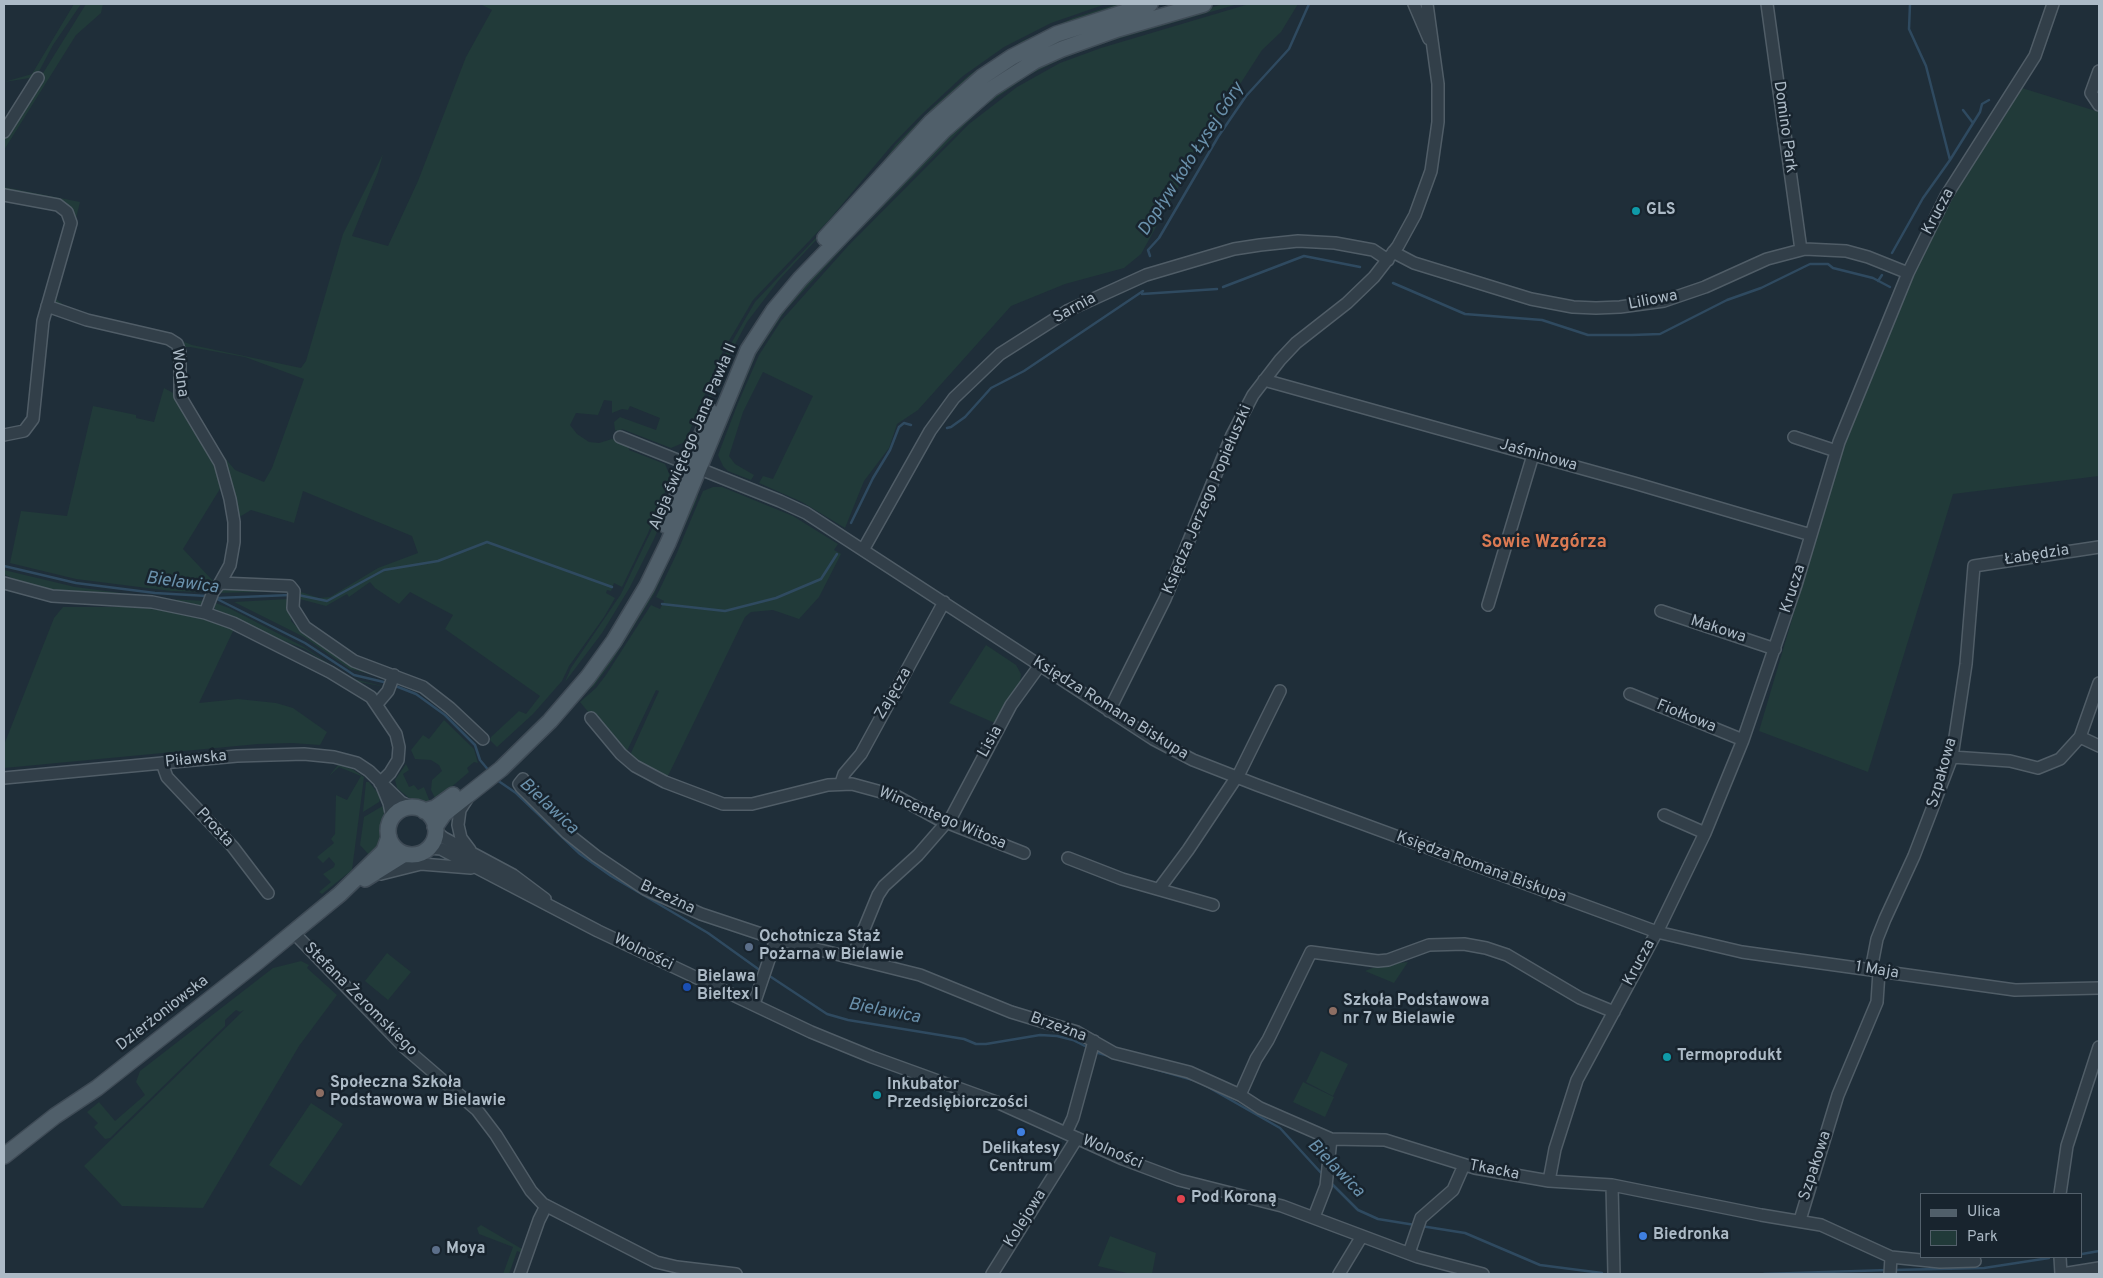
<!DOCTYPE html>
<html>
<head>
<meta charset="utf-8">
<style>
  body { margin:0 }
  #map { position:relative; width:2103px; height:1278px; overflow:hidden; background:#1f2e39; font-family:Overpass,sans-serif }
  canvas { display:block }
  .frame { position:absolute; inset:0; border:5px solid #acbac6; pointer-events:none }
  .legend { position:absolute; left:1920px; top:1193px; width:162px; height:65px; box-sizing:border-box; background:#18242e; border:1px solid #53606b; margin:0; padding:6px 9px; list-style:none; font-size:15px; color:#acbac6 }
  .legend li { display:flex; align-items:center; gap:10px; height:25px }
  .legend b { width:25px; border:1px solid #53606b }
</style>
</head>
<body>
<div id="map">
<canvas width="2103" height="1278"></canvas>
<div class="frame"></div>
<ul class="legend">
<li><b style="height:6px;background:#505f6a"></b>Ulica</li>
<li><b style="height:14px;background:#213a39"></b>Park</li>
</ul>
</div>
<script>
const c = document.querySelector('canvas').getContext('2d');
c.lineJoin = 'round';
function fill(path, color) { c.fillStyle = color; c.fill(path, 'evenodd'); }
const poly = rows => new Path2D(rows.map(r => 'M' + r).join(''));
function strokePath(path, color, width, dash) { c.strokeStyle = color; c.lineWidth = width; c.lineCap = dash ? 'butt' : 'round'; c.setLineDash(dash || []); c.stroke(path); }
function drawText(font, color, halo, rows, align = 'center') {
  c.font = font + ' Overpass,sans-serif'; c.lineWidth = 5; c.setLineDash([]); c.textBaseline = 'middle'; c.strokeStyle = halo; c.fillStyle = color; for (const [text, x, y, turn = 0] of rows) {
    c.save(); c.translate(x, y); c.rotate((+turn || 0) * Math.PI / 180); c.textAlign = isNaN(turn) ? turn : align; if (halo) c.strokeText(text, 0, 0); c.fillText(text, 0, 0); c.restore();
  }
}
fill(poly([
  [74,4,81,4,53,45,36,77,4,82,32,74],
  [86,4,103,4,101,13,76,35,4,150,4,136],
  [480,4,1106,4,1051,23,1004,47,963,76,921,115,892,145,829,220,753,300,723,351,685,442,671,448,622,429,620,432,615,430,614,422,620,417,656,430,660,418,630,406,628,410,622,409,612,413,612,401,604,400,598,415,576,413,570,425,577,434,589,442,599,443,612,439,629,447,629,450,665,464,671,478,648,533,622,587,614,583,611,591,607,590,606,593,615,598,604,617,569,666,562,681,533,714,497,747,490,740,491,737,519,711,526,714,540,696,445,629,453,615,410,592,399,604,375,588,370,582,349,597,347,594,326,606,296,598,298,591,319,598,330,597,378,568,418,553,412,536,303,491,294,523,251,510,236,519,223,464,187,406,209,439,235,470,264,482,272,468,304,379,245,357,190,347,184,347,184,399,182,350,176,340,168,336,88,318,53,303,73,224,68,209,59,203,4,193,4,187,80,202,56,299,65,306,95,319,167,335,192,345,301,368,306,361,343,234,383,154,378,172,352,236,388,246,418,181,466,57,492,10],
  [1117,4,1132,4,1026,43,831,224,779,280,747,322,722,369,694,440,691,439,725,354,755,302,829,224,881,165,895,145,936,104,969,75,1022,41,1073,18],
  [1223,4,1238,4,1111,41,1064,58,1029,75,982,108,854,236,786,310,757,353,717,448,713,448,750,358,794,294,975,109,1035,67,1125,33],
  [1249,4,1298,4,1281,32,1262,50,1235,92,1230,104,1209,132,1141,254,1124,268,1065,284,1011,306,918,410,897,424,889,448,864,481,845,528,802,502,759,483,763,476,773,479,813,396,763,372,743,412,729,456,735,464,754,475,751,480,728,471,723,466,718,455,738,403,759,355,781,321,848,246,969,124,1017,87,1060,63,1101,48],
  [2022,88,2099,112,2099,476,1953,494,1868,772,1759,731,1845,440,1942,207],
  [164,388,175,394,181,407,212,454,220,469,227,496,232,526,229,556,230,530,223,484,183,549,214,582,206,592,171,591,76,579,10,563,21,511,67,516,93,406,136,415,136,418,154,422],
  [673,485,676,486,654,539,630,587,602,633,565,682,571,668,621,594],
  [713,487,722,487,793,516,838,544,834,550,841,554,819,597,799,619,773,610,751,612,745,617,666,780,632,759,631,753,659,691,656,690,626,753,618,748,580,702,596,688,606,675,651,605,660,609,664,601,656,597,676,555,703,491],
  [695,493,698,496,695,504,654,594,613,660,594,686,582,695],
  [4,570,75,587,167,599,206,601,200,606,161,599,47,591,18,581,4,574],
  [221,588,252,591,289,590,291,595,291,621,297,627,347,661,387,676,389,679,350,669,304,637,234,602,288,599,289,591,216,593],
  [213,602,229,608,304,647,350,678,386,687,354,681,305,649,271,636,215,609],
  [63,607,132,607,188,613,234,629,199,703,238,699,276,703,293,708,327,732,320,745,292,743,258,744,4,768,4,745,54,618],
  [986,645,1016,665,1021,674,1020,682,997,724,949,703],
  [444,720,474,749,478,763,474,762,467,768,469,772,436,800,431,790,432,780,442,771,439,765,431,760,415,759,411,750,423,735,429,739],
  [406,764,409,770,403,774,409,787,414,785,418,790,424,787,430,802,409,798,397,788,395,780],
  [338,765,352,769,364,777,352,870,322,894,319,892,331,882,323,874,334,867,335,864,329,857,323,863,317,857,334,843,331,839,335,834,336,795,347,800,361,776,339,767,329,776],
  [366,782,369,782,381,797,379,802,363,812],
  [386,804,387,812,382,845,370,856,360,845,364,817],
  [387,953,411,972,388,1000,365,981],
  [301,961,309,965,307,968,337,995,299,1046,203,1208,122,1206,84,1166,244,1010,240,1012,236,1010,225,1020,225,1026,110,1138,105,1139,94,1127,98,1123,87,1112,99,1102,115,1121,145,1095,136,1082,140,1071,273,968],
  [1408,962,1394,983,1365,971,1380,965],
  [1321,1051,1348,1064,1333,1096,1306,1082],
  [1303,1082,1334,1097,1325,1117,1293,1102],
  [311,1103,343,1124,301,1186,269,1165],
  [481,1225,522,1249,523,1253,517,1251,509,1274,503,1274,513,1247,479,1234,477,1228],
  [1110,1236,1156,1253,1152,1274,1131,1274,1098,1266]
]), '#213a39');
strokePath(poly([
  [1963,110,1973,123],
  [1950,160,1980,112,1982,104,1989,100],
  [1892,253,1923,198,1950,160,1926,66,1909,29,1910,4],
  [1150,256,1148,250,1159,238,1218,137,1246,96,1289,49,1309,4],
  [1878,281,1882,275],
  [1393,283,1465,314,1542,320,1588,335,1632,335,1660,334,1727,300,1761,288,1810,264,1828,264,1833,268,1873,278,1890,287],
  [1223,287,1304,256,1360,267],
  [1142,294,1217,289],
  [947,428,951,427,965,417,991,388,1024,371,1143,291],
  [851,523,873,478,890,450,899,427,904,423,911,425],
  [4,566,76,583,155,593,207,596],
  [298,595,327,601,384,570,438,561,487,542,612,587],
  [215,598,305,643,354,675,388,683],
  [218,598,290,595],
  [662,604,725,611,776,598,821,579,837,554],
  [393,685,416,694,445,715,475,745,480,760,490,772],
  [497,780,516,793,580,854,611,876,708,933,761,971],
  [768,975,827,1014,848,1020,964,1039,976,1044,986,1044,1040,1035,1057,1036,1073,1040,1087,1047],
  [1095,1052,1193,1080],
  [1201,1083,1280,1128,1323,1175],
  [1330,1182,1358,1210,1378,1219,1415,1225],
  [1421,1226,1465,1233,1540,1265,1602,1273],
  [2082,1254,2099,1251],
  [1893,1270,1984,1268,2049,1258],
  [1764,1274,1888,1270]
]), '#2f4a60', 2.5);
const minor = poly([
  [1414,4,1429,39],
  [1767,4,1801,250],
  [2099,71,2091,93,2099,105],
  [4,132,38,78],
  [4,195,58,205,67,212,71,223,43,321,33,419,24,431,4,435],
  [1393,252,1414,263,1531,299,1573,307,1596,308,1620,307,1664,301,1705,287,1767,259,1805,249,1846,251,1868,257,1908,273],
  [47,306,87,320,169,339,177,344,180,352,180,396,220,463,230,499,234,522,234,542,230,565,220,583],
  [1264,380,1634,483,1811,535],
  [620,437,780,501,806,513,1153,739,1193,760,1257,785,1657,932,1742,952,2015,990,2099,988],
  [1794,437,1836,451],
  [863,550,930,431,954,398,1000,354,1069,310,1146,275,1234,249,1260,245,1298,241,1335,243,1373,250,1388,260],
  [4,583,52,596,152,602,205,613,233,623,330,672,371,697,396,734,399,747,398,760,390,773,380,783],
  [1488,605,1533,455],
  [1661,611,1775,649],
  [205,613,213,592,220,583,290,586,294,591,293,608,305,627,354,661,423,687,450,708,483,739],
  [1630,694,1743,740],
  [377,704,388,691,394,675],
  [1109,711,1165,599,1232,435,1253,395,1280,360,1296,343,1347,303,1374,277,1398,246,1415,215,1431,171,1438,122,1438,84,1427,4],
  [591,718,621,754,635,766,665,782,723,804,752,804,828,785,852,784,896,796,938,819,1024,853],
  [2080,737,2099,746],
  [1952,757,2010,761,2038,768,2060,759,2080,737,2099,683],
  [162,763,167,777,233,847,268,893],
  [4,778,237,756,304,754,334,757,357,763,369,771,401,802,411,807],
  [523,779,519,784,521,787,567,833,596,856,645,889,701,914,776,939,920,975,1011,1012,1077,1032,1114,1053,1189,1072,1240,1095,1260,1108,1331,1139,1385,1140,1475,1168,1549,1181,1612,1185,1761,1215,1821,1225,1891,1257,1890,1274],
  [841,783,844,774,861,754,944,602],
  [382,786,389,803,392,818],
  [467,799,460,810,458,825,461,838,470,850],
  [1664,815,1705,833],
  [435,831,444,838,513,875,545,899],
  [428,848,441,849,598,931,811,1032,872,1057,999,1103,1123,1159,1179,1180,1282,1206,1418,1257,1483,1274],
  [1068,858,1122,879,1213,905],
  [381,874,421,864,471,868],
  [1159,889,1188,850,1240,772,1280,691],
  [293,932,404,1047,477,1110,496,1135,531,1191,543,1204,656,1262,677,1267,736,1274],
  [852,958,878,895,884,886,918,855,952,816,1011,705,1040,665],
  [1871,970,1877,939,1885,919,1914,856,1952,757,1966,664,1974,566,2099,547],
  [754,1004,776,939],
  [1240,1095,1256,1059,1268,1040,1311,952,1378,961,1388,960,1429,945,1464,944,1486,948,1507,955,1580,998,1614,1012],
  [1066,1133,1073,1118,1094,1041],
  [1549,1181,1555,1149,1577,1080,1660,926,1705,833,1743,740,1796,585,1839,442,1908,273,1946,196,2035,56,2053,4],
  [1612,1185,1614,1274],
  [2060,1194,2067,1146,2099,1047],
  [1314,1217,1326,1186,1331,1139],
  [1800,1220,1838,1095,1877,1002,1879,972],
  [1409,1253,1421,1218,1453,1190,1464,1165],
  [1891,1257,1940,1262,1975,1261],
  [2060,1257,2061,1274],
  [520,1274,539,1220,546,1206],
  [992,1274,1077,1138],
  [1339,1274,1362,1236],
  [2062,1274,2099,1268]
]);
const major = poly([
  [825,238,931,122,982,77,1012,57,1057,34,1150,4],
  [665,525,711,412],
  '388 831a24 24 0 1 1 48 0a24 24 0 1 1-48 0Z',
  [424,811,435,808,453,795],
  [435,827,444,814,501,769,550,721,588,677,614,641,647,586,668,543,748,350,774,310,800,279,944,130,991,89,1035,61,1062,49,1118,29,1204,4],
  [365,879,405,854],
  [4,1156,55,1116,97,1088,256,963,340,894,384,851,389,837]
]);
strokePath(minor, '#505d67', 14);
strokePath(major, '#3f4b56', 18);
strokePath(minor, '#323f49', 11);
strokePath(major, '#505f6a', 15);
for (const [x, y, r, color] of [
  [1636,211,5,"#0f9aa8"],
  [749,947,5,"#5c6f8a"],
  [687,987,5,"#1a4fb4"],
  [1333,1011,5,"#8d6e63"],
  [1667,1057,5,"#0f9aa8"],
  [320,1093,5,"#8d6e63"],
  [877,1095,5,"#0f9aa8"],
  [1021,1132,5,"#3f7fe0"],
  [1181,1199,5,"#e0444e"],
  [1643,1236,5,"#3f7fe0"],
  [436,1250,5,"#5c6f8a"]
]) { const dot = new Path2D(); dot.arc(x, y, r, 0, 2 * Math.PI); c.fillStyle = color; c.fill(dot); strokePath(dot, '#18242e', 2); }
drawText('16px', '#acbac6', '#18242e', [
  ["Domino Park",1784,127,82],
  ["Krucza",1939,212,-62],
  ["Liliowa",1653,301,-11],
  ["Sarnia",1075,309,-29],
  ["Wodna",179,373,82],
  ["Aleja świętego Jana Pawła II",694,437,-67],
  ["Jaśminowa",1538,456,16],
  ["Księdza Jerzego Popiełuszki",1208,500,-67],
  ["Łabędzia",2037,556,-9],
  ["Krucza",1794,589,-72],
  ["Makowa",1718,630,18],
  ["Zajęcza",894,694,-60],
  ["Księdza Romana Biskupa",1110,709,32],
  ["Fiołkowa",1686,717,22],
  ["Lisia",991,742,-61],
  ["Piławska",196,760,-6],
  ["Szpakowa",1943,773,-74],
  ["Wincentego Witosa",942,819,23],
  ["Prosta",214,828,47],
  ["Księdza Romana Biskupa",1481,868,20],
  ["Brzeżna",667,898,25],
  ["Wolności",643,953,26],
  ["Krucza",1640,963,-62],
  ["1 Maja",1877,971,9],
  ["Stefana Żeromskiego",360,1000,45],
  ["Dzierżoniowska",163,1014,-38],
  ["Brzeżna",1058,1028,20],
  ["Wolności",1112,1153,23],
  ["Szpakowa",1816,1166,-72],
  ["Tkacka",1494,1171,11],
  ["Kolejowa",1026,1219,-58]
]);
drawText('bold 16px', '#acbac6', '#18242e', [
  ["GLS",1646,211],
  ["Ochotnicza Staż",759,938],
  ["Pożarna w Bielawie",759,956],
  ["Bielawa",697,978],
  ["Bieltex I",697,996],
  ["Szkoła Podstawowa",1343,1002],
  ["nr 7 w Bielawie",1343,1020],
  ["Termoprodukt",1677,1057],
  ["Społeczna Szkoła",330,1084],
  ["Podstawowa w Bielawie",330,1102],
  ["Inkubator",887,1086],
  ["Przedsiębiorczości",887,1104],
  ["Delikatesy",1021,1150,"center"],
  ["Centrum",1021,1168,"center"],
  ["Pod Koroną",1191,1199],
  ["Biedronka",1653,1236],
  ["Moya",446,1250]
], 'left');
drawText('italic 18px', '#6a91ac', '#18242e', [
  ["Dopływ koło Łysej Góry",1192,160,-57],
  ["Bielawica",182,584,8],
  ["Bielawica",548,807,43],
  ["Bielawica",884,1012,11],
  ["Bielawica",1335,1169,46]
]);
drawText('bold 18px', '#db7a53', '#18242e', [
  ["Sowie Wzgórza",1544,543]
]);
</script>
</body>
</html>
